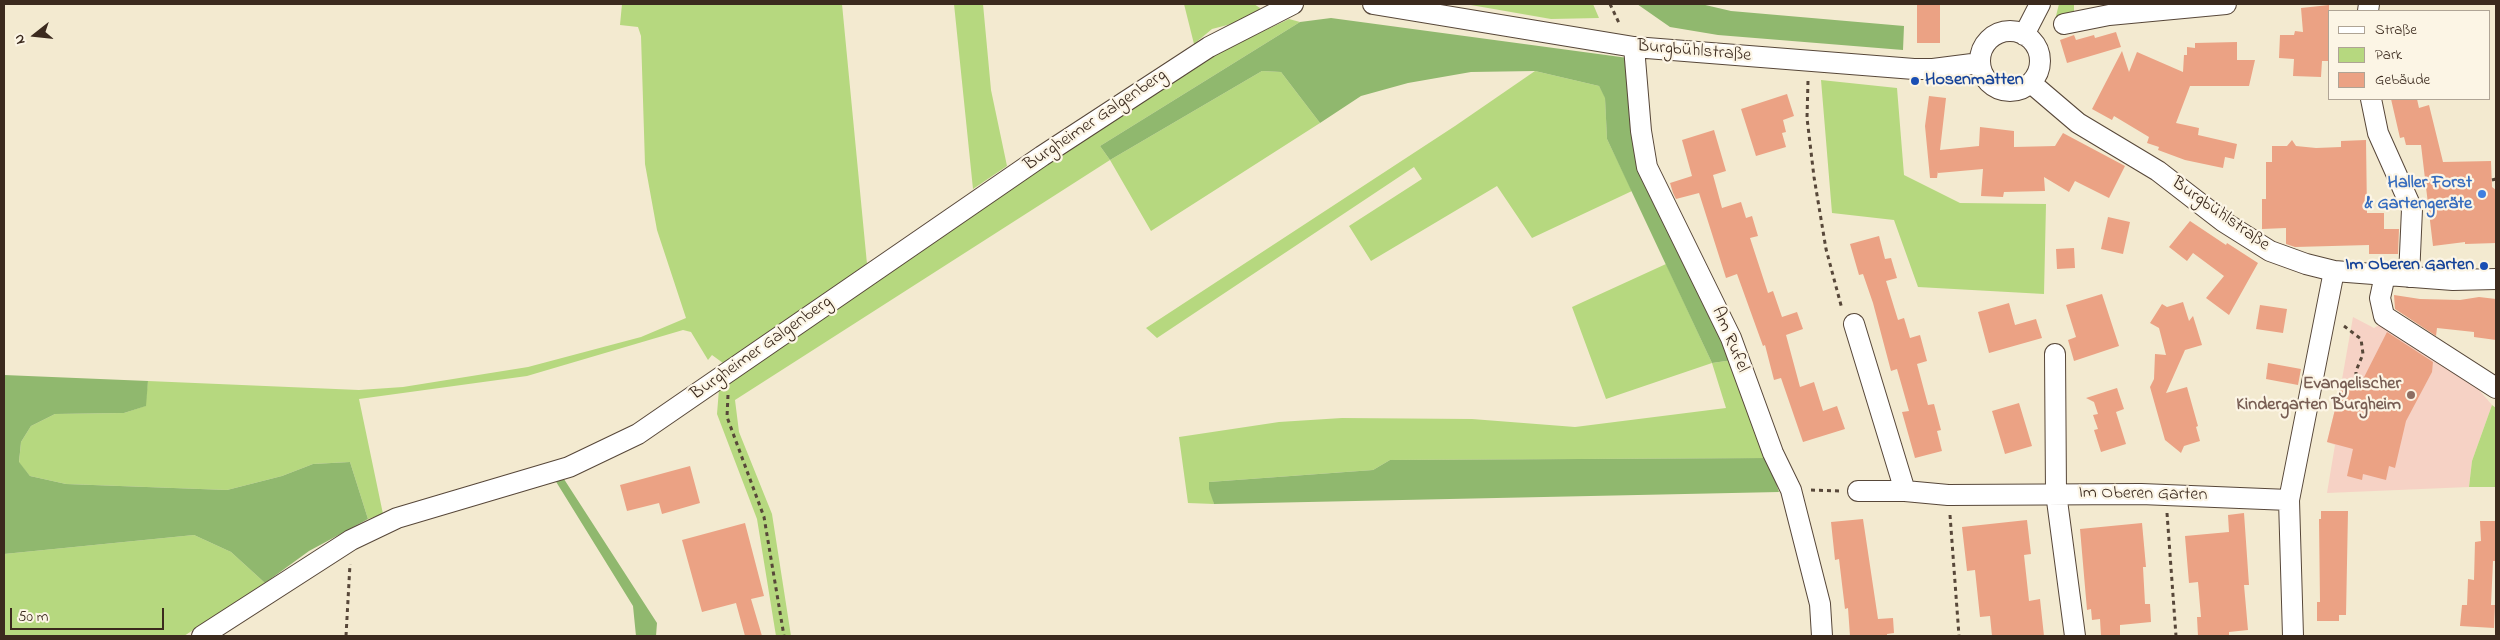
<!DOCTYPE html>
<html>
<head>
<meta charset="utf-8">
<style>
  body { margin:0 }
  #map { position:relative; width:2500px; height:640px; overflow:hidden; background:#f3ead0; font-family:"Indie Flower",sans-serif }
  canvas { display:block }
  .frame { position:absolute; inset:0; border:5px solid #3b2a1e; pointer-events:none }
  .legend { position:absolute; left:2328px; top:10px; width:162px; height:90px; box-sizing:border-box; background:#fcf5e5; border:1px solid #afa495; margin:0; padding:6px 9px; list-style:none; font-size:15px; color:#3b2a1e }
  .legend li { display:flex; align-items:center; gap:10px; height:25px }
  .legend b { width:25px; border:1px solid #afa495 }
  .north { position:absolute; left:10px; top:10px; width:50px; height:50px; -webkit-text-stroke:4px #fcf5e5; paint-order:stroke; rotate:254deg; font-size:14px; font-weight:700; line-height:20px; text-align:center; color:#3b2a1e }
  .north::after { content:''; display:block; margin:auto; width:18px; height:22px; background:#3b2a1e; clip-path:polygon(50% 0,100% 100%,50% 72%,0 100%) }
  .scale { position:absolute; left:10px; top:608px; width:154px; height:22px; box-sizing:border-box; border:2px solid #3b2a1e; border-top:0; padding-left:6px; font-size:15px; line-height:18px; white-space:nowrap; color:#3b2a1e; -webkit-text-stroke:4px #fcf5e5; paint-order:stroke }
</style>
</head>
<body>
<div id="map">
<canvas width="2500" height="640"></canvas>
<div class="frame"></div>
<ul class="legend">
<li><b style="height:6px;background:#fff"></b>Straße</li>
<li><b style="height:14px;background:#b6d87f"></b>Park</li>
<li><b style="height:14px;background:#eba284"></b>Gebäude</li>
</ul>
<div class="north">N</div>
<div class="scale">50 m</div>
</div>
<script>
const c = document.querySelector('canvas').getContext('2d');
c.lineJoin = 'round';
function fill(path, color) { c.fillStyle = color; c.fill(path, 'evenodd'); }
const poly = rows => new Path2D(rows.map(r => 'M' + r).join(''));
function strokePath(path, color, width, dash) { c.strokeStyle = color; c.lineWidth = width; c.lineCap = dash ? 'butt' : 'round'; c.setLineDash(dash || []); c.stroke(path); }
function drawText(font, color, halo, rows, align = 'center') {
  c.font = font + ' "Indie Flower",sans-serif'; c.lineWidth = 4.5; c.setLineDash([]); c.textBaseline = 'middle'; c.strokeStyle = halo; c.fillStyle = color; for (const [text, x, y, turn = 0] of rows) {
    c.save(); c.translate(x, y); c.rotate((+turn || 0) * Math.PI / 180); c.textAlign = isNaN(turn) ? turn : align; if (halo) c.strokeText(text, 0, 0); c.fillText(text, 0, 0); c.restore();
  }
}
fill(poly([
  [2353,317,2374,328,2379,325,2467,376,2492,405,2472,461,2469,487,2327,493,2335,445,2327,442,2341,385]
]), '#f6d2c5');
fill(poly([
  [622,4,842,4,867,264,727,366,712,355,708,360,691,332,683,330,527,376,359,399,383,514,368,519,350,462,313,464,282,476,227,490,66,484,30,476,19,463,21,442,31,426,55,414,124,413,145,406,148,381,359,390,403,387,528,367,641,337,686,318,657,230,645,164,641,36,638,27,620,25],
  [954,4,983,4,991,90,1007,166,973,189],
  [1184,4,1254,4,1260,8,1258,17,1212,29,1194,44],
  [1465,4,1593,4,1599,18,1551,19],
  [2059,4,2074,4,2074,17,2055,20],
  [1289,19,1300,22,1100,146,1110,160,1262,71,1281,72,1320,123,1151,231,1110,160,735,400,739,432,772,514,791,636,776,636,757,519,717,414,719,389,1174,78,1228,48],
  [1535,71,1599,86,1605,97,1607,139,1632,191,1532,238,1497,186,1371,261,1349,226,1422,179,1414,167,1157,338,1146,328,1455,126],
  [1821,80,1897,88,1904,175,1960,203,2046,204,2044,294,1918,287,1894,220,1832,213],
  [1666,264,1712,363,1733,360,1768,458,1390,460,1373,470,1209,482,1214,504,1188,503,1179,437,1279,422,1342,418,1472,419,1575,427,1726,408,1712,363,1606,399,1572,307],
  [2492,405,2496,408,2496,487,2469,487,2472,461],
  [194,535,231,552,265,583,184,636,4,636,4,554]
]), '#b6d87f');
fill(poly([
  [1637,4,1701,4,1731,11,1904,26,1903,50,1718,35,1670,27],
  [1331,18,1628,58,1640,163,1733,360,1712,363,1607,139,1605,98,1599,86,1535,71,1471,72,1408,83,1361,96,1320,123,1281,72,1262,71,1110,160,1100,146,1300,22],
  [4,375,148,381,146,406,124,413,55,414,31,426,21,442,19,462,30,476,66,484,227,490,282,476,313,464,350,462,368,519,309,551,265,583,231,552,194,535,4,554],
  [1768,458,1779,492,1214,504,1209,489,1209,482,1373,470,1390,460],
  [562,476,657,623,656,636,636,636,633,606,555,480]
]), '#90b86e');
fill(poly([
  [1917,4,1940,4,1940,43,1917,43],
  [2329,5,2329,61,2322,61,2321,77,2293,76,2294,59,2279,58,2280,35,2294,35,2295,31,2303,32,2301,8],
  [2116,32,2121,47,2067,63,2060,40,2074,35,2076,40,2094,35,2095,38],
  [2237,42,2237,60,2255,60,2249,86,2190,86,2176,123,2199,128,2198,135,2237,144,2234,159,2225,157,2223,168,2185,160,2158,150,2159,147,2147,143,2149,137,2114,116,2112,120,2092,109,2122,51,2129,72,2137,52,2183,72,2184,55,2187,55,2187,47,2195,48,2195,43],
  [1787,94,1794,116,1783,120,1786,132,1782,133,1786,147,1756,156,1741,109],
  [1929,96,1946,98,1940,150,1979,146,1980,127,2014,131,2014,147,2055,146,2063,133,2125,166,2109,198,2075,181,2069,192,2044,177,2045,191,2004,192,2003,197,1981,196,1983,169,1938,173,1938,171,1937,178,1930,178,1925,126],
  [2391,99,2417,99,2419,108,2429,105,2443,162,2491,161,2492,187,2496,190,2496,243,2465,244,2465,242,2433,246,2421,145,2406,145,2404,137,2400,138],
  [1714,130,1726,171,1713,175,1722,208,1741,202,1746,218,1752,216,1758,236,1750,238,1768,293,1773,291,1782,317,1797,312,1803,329,1786,335,1800,387,1814,382,1823,411,1837,406,1845,429,1803,442,1781,378,1774,380,1765,345,1763,346,1737,274,1726,278,1699,193,1676,199,1673,193,1670,183,1692,176,1682,140],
  [2292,140,2296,146,2316,148,2341,147,2341,141,2366,140,2367,213,2384,213,2384,229,2399,229,2398,254,2369,254,2369,245,2295,247,2286,244,2286,228,2262,229,2262,199,2266,199,2266,162,2272,162,2272,146,2287,146],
  [2108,217,2130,222,2123,254,2101,249],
  [2190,221,2226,245,2227,243,2258,263,2229,315,2206,298,2224,276,2193,253,2187,261,2169,247],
  [1879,236,1885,259,1891,258,1897,278,1886,281,1898,320,1904,318,1910,338,1920,335,1927,361,1917,364,1928,405,1934,404,1941,430,1937,431,1942,451,1915,458,1902,412,1909,411,1897,369,1891,371,1873,303,1863,274,1859,275,1850,244],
  [2074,248,2075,268,2057,269,2056,249],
  [2102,294,2119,346,2074,361,2068,340,2076,337,2066,305],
  [2394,295,2420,299,2460,300,2479,297,2496,299,2496,340,2474,337,2474,332,2437,328,2436,336,2395,309],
  [2183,302,2189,321,2193,316,2202,345,2185,350,2166,393,2187,387,2198,426,2196,427,2200,441,2184,446,2181,453,2165,440,2150,387,2154,379,2155,354,2166,355,2159,328,2150,323,2162,304,2167,307],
  [2009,303,2015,325,2036,319,2042,338,1989,353,1978,312],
  [2260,305,2287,309,2283,333,2256,329],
  [2387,332,2433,362,2432,372,2406,421,2395,468,2389,466,2386,480,2363,474,2362,480,2347,476,2353,449,2327,442,2341,385,2358,389],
  [2268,363,2301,369,2298,385,2266,379],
  [2117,388,2124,409,2116,412,2126,444,2101,452,2094,430,2098,429,2093,415,2098,414,2094,402,2086,398],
  [2019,403,2032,446,2005,454,1992,411],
  [690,466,700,503,662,514,659,503,627,511,620,485],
  [2321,511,2348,511,2346,615,2339,615,2339,621,2317,621,2317,602,2320,602,2319,519,2321,519],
  [2244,513,2249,585,2244,585,2248,630,2229,632,2229,636,2198,636,2197,617,2201,617,2198,582,2189,583,2185,536,2229,532,2228,515],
  [1863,519,1878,619,1893,618,1894,633,1887,634,1887,636,1850,636,1848,608,1845,609,1839,559,1835,560,1831,522],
  [2027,520,2031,554,2024,555,2029,601,2040,599,2044,636,1992,636,1990,616,1980,617,1975,570,1967,571,1962,527],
  [2480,521,2496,521,2496,561,2493,561,2491,605,2495,605,2494,628,2460,626,2462,605,2467,605,2468,579,2474,580,2475,542,2481,541],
  [745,523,764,596,751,599,762,636,745,636,736,603,702,612,682,540],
  [2142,523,2146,567,2143,567,2145,604,2150,604,2151,622,2120,625,2120,636,2101,636,2100,619,2092,620,2091,609,2087,610,2080,529]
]), '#eba284');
const minor = poly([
  [1373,4,1634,47,1914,69,1933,69,1980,63],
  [2368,11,2369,4],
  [2064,24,2109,15,2226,4],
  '1980 61a30 30 0 1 1 60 0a30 30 0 1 1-60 0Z',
  [2024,35,2040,4],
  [1634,47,1641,131,1647,167,1731,338,1773,453,1791,490,1820,604,1822,636],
  [2031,83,2078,123,2158,171,2224,222,2270,251,2306,264,2334,271,2453,280,2496,279],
  [2371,99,2378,133,2412,209,2409,277],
  [2385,275,2380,298,2384,316,2496,388],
  [1854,324,1905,491],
  [2055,354,2056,493,2075,636],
  [1858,491,1905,491,1948,495,2141,494,2289,500],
  [202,636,351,540,397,518,569,467,638,434,1042,156,1209,47,1293,4],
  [2293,636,2289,500,2334,271]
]);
strokePath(minor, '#574739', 22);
strokePath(poly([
  [1610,4,1619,23],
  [1808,81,1807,118,1814,177,1826,249,1842,309],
  [2492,180,2496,179],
  [2344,326,2361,339,2363,354,2356,371,2356,376,2361,383],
  [728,395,727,417,764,517,784,636],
  [1811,490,1840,491],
  [2167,513,2176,636],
  [1950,515,1959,636],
  [346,636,350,564]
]), '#574739', 3, [4, 4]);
strokePath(minor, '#fff', 20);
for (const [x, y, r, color] of [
  [1915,81,5,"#1a4fb4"],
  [2482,194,5,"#3f7fe0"],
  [2484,266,5,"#1a4fb4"],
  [2411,395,5,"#8d6e63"]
]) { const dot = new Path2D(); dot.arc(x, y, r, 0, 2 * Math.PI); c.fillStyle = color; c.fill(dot); strokePath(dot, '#fcf5e5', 2); }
drawText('18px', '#3b2a1e', '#fcf5e5', [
  ["Burgbühlstraße",1694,52,5],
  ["Burgheimer Galgenberg",1096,121,-34],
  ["Burgbühlstraße",2220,215,35],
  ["Am Rufel",1729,340,67],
  ["Burgheimer Galgenberg",762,349,-35],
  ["Im Oberen Garten",2143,495,1]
]);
drawText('bold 18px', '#164399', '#fcf5e5', [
  ["Hosenmatten",1925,81],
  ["Im Oberen Garten",2474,266,"right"]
], 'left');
drawText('bold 18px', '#366cbe', '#fcf5e5', [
  ["Haller Forst",2472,184],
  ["& Gartengeräte",2472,205]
], 'right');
drawText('bold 18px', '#785e54', '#fcf5e5', [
  ["Evangelischer",2401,385],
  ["Kindergarten Burgheim",2401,406]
], 'right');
</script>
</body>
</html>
